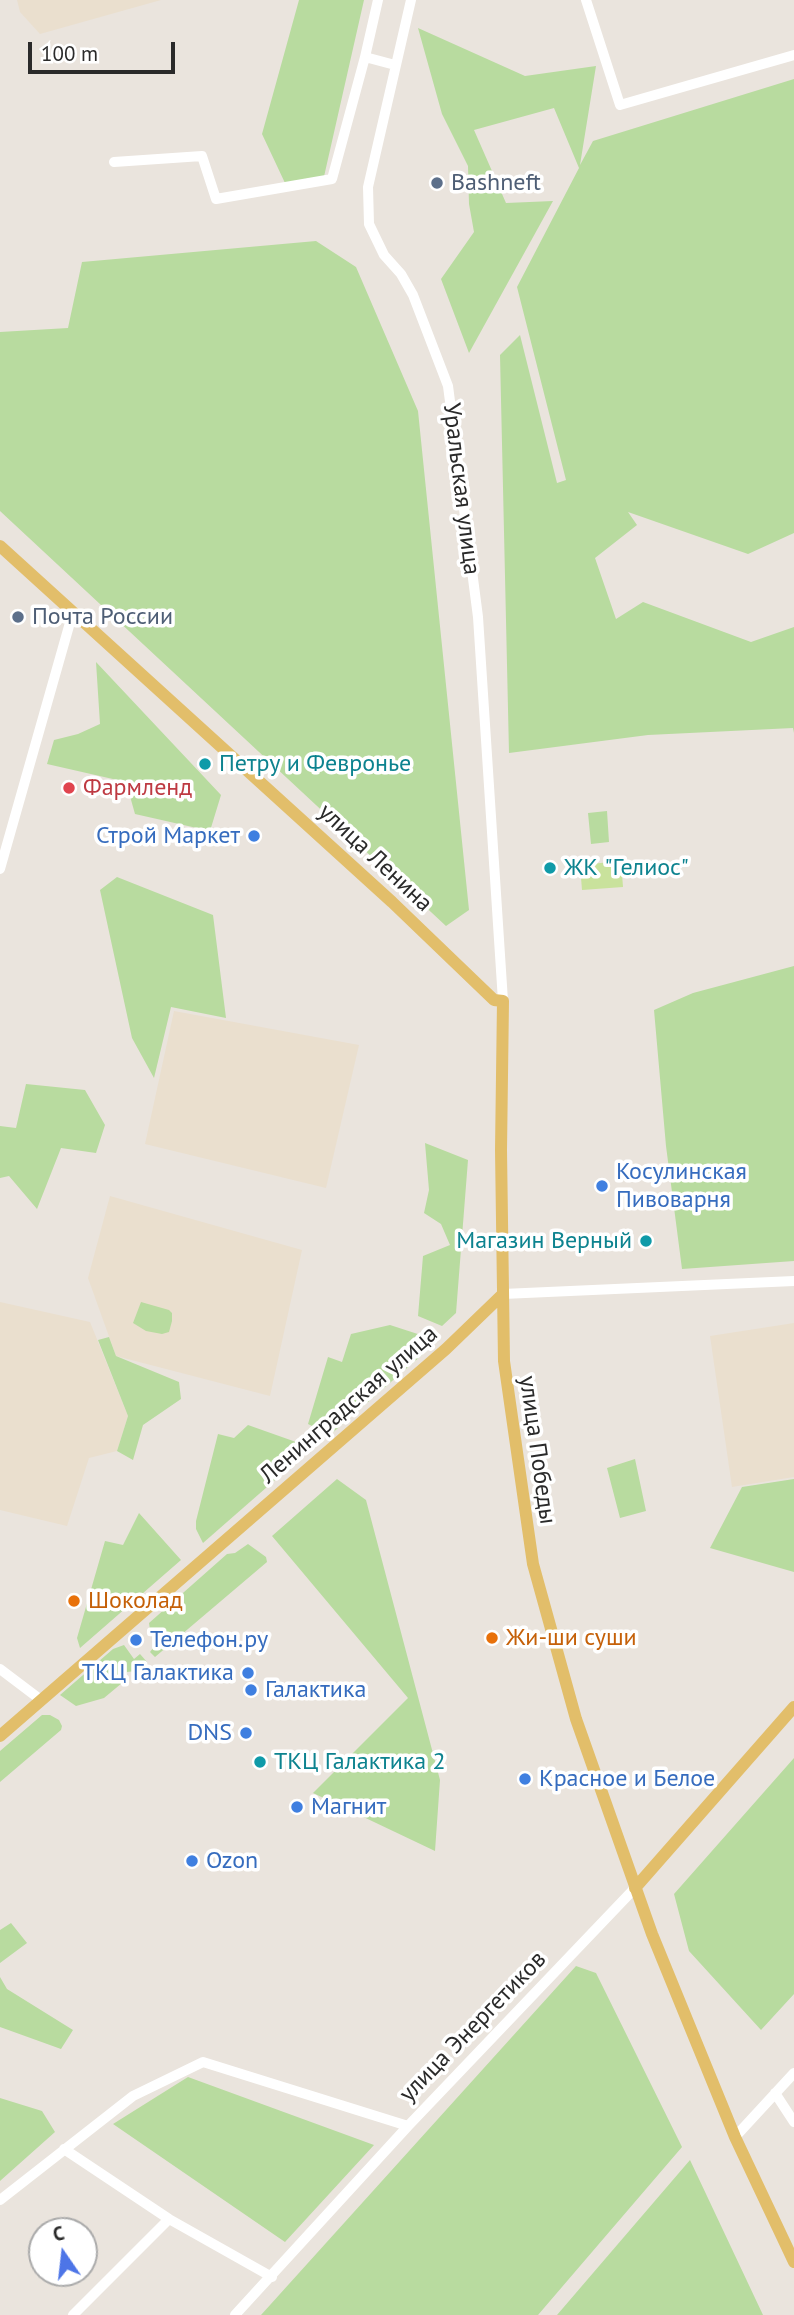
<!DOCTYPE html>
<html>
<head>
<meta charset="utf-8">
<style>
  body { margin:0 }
  #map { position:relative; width:794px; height:2315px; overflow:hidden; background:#eae4dd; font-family:"PT Sans",sans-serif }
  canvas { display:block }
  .north { position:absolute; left:28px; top:2217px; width:70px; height:70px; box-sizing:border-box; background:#fff; border:2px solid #aaa; border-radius:50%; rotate:346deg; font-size:19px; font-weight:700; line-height:28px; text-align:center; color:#2a2a2a }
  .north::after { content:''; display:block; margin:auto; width:24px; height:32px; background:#4d75e7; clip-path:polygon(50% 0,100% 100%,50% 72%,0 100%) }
  .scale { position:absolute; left:28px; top:42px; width:147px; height:32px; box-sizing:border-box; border:4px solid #2a2a2a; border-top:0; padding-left:9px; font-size:21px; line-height:24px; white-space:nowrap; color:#2a2a2a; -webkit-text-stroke:5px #fff; paint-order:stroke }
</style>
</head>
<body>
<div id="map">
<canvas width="794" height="2315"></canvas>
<div class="north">С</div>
<div class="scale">100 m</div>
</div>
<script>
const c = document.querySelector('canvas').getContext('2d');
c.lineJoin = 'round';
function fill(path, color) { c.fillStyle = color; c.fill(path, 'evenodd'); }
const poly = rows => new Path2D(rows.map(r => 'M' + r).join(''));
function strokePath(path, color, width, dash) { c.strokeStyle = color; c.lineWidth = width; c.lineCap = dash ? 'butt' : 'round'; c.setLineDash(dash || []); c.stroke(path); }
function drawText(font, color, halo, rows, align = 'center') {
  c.font = font + ' "PT Sans",sans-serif'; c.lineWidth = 7; c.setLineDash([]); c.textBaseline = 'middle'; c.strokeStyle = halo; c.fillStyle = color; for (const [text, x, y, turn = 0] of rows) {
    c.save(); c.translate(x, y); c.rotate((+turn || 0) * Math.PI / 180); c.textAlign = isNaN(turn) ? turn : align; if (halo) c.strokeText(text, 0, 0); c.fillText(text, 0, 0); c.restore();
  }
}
fill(poly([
  [17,0,161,0,40,34,20,12],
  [174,1011,359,1045,326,1188,145,1144],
  [110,1196,302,1250,270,1396,116,1356,88,1278],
  [0,1302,90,1322,128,1416,117,1451,89,1458,67,1526,0,1510],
  [794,1323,794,1477,732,1487,710,1336]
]), '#eadfce');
fill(poly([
  [299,0,364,0,323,181,285,183,262,134],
  [418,28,525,76,596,66,580,165,593,141,794,79,794,533,748,554,628,512,637,525,595,558,616,619,643,602,751,642,794,627,794,733,793,728,648,735,509,753,500,355,520,335,557,483,566,480,517,287,579,168,554,108,474,130,506,203,553,201,469,353,441,279,474,232,469,204,468,166,442,114],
  [316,241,356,267,418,411,469,910,446,926,0,511,0,332,68,328,82,262],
  [96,662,221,795,210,831,135,814,126,782,47,764,54,740,78,734,100,724],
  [607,811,609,842,591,844,588,813],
  [117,877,213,915,226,1018,171,1007,154,1078,132,1038,100,890],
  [794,966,794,1261,682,1269,666,1146,654,1010,693,993],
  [26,1084,85,1090,105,1125,96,1153,61,1148,37,1209,9,1176,0,1178,0,1126,16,1128],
  [425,1143,468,1160,456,1313,442,1326,418,1316,423,1256,450,1245,441,1224,424,1213,429,1190],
  [141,1302,169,1310,172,1313,172,1321,169,1332,162,1334,146,1331,133,1323],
  [390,1325,427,1337,430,1348,330,1435,308,1424,328,1357,342,1362,351,1334],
  [109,1337,116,1356,179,1382,181,1399,143,1425,133,1460,117,1451,128,1416,98,1340],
  [248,1425,296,1442,299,1459,203,1543,196,1529,196,1521,218,1434,234,1438],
  [635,1459,646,1511,620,1518,607,1468],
  [337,1479,366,1500,440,1780,435,1851,313,1793,408,1698,272,1536],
  [794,1479,794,1572,710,1548,742,1487],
  [139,1513,181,1560,80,1648,77,1638,105,1541,123,1545],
  [248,1544,266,1557,267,1562,155,1657,150,1652,160,1639,150,1630,149,1623,227,1554,235,1553],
  [124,1645,134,1659,140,1654,147,1662,136,1671,127,1672,122,1683,104,1698,76,1706,60,1695,113,1649],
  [42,1715,50,1715,59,1720,62,1726,61,1730,0,1782,0,1751],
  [794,1758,794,1994,761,2030,689,1951,674,1894],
  [11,1923,27,1943,0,1963,0,1930],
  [576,1966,596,1973,682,2147,538,2315,261,2315],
  [0,1977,7,1989,73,2030,61,2049,0,2027],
  [188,2077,374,2145,285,2242,113,2124],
  [0,2098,42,2111,55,2132,0,2181],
  [690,2160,763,2315,557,2315]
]), '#b8db9f');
fill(poly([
  [621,861,623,887,582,890,580,865]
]), '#c9e29c');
strokePath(poly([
  [378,0,365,57,395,65],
  [411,0,368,187,369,224,384,255,401,274,413,295,448,386,478,617,503,1001],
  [586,0,620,105,794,55],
  [114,162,202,156,216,199,332,179,365,57],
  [0,869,73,612],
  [503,1294,794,1281],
  [0,1669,41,1700],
  [775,2093,794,2122],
  [735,2137,794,2073],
  [64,2149,169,2219,272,2277],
  [0,2200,133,2096,203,2062,408,2126,635,1888],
  [73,2315,169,2219],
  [235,2315,408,2126]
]), '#fff', 10);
strokePath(poly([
  [0,546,392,902,494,1000,503,1001,501,1150,504,1361,533,1564,576,1719,652,1934,735,2137,794,2262],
  [0,1736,446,1349,503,1294],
  [635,1888,794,1707]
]), '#e2be6a', 12);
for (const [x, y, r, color] of [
  [437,183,7,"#5c6f8a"],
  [18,617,7,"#5c6f8a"],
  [205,764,7,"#0f9aa8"],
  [69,788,7,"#e0444e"],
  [254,836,7,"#3f7fe0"],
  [550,868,7,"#0f9aa8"],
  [602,1186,7,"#3f7fe0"],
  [646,1241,7,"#0f9aa8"],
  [74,1601,7,"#e8710a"],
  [492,1638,7,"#e8710a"],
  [136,1640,7,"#3f7fe0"],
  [248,1673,7,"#3f7fe0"],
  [251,1690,7,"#3f7fe0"],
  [246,1733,7,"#3f7fe0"],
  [260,1762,7,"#0f9aa8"],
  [525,1779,7,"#3f7fe0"],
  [297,1807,7,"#3f7fe0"],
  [192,1861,7,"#3f7fe0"]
]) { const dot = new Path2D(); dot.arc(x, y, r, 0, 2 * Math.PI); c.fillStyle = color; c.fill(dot); strokePath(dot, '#fff', 2.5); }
drawText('24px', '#4e5e75', '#fff', [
  ["Bashneft",451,183],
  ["Почта России",32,617]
], 'left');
drawText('24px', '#2a2a2a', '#fff', [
  ["Уральская улица",461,489,83],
  ["улица Ленина",375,858,43],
  ["Ленинградская улица",349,1405,-41],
  ["улица Победы",537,1450,82],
  ["улица Энергетиков",473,2027,-46]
]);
drawText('24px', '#0d838f', '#fff', [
  ["Петру и Февронье",219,764],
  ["ЖК \"Гелиос\"",564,868],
  ["Магазин Верный",632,1241,"right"],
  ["ТКЦ Галактика 2",274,1762]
], 'left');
drawText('24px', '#be3a42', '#fff', [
  ["Фармленд",83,788]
], 'left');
drawText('24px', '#366cbe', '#fff', [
  ["Строй Маркет",240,836,"right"],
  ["Косулинская",616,1172],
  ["Пивоварня",616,1200],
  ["Телефон.ру",150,1640],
  ["ТКЦ Галактика",234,1673,"right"],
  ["Галактика",265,1690],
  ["DNS",232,1733,"right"],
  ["Красное и Белое",539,1779],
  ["Магнит",311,1807],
  ["Ozon",206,1861]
], 'left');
drawText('24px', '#c56008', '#fff', [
  ["Шоколад",88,1601],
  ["Жи-ши суши",506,1638]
], 'left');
</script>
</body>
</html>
